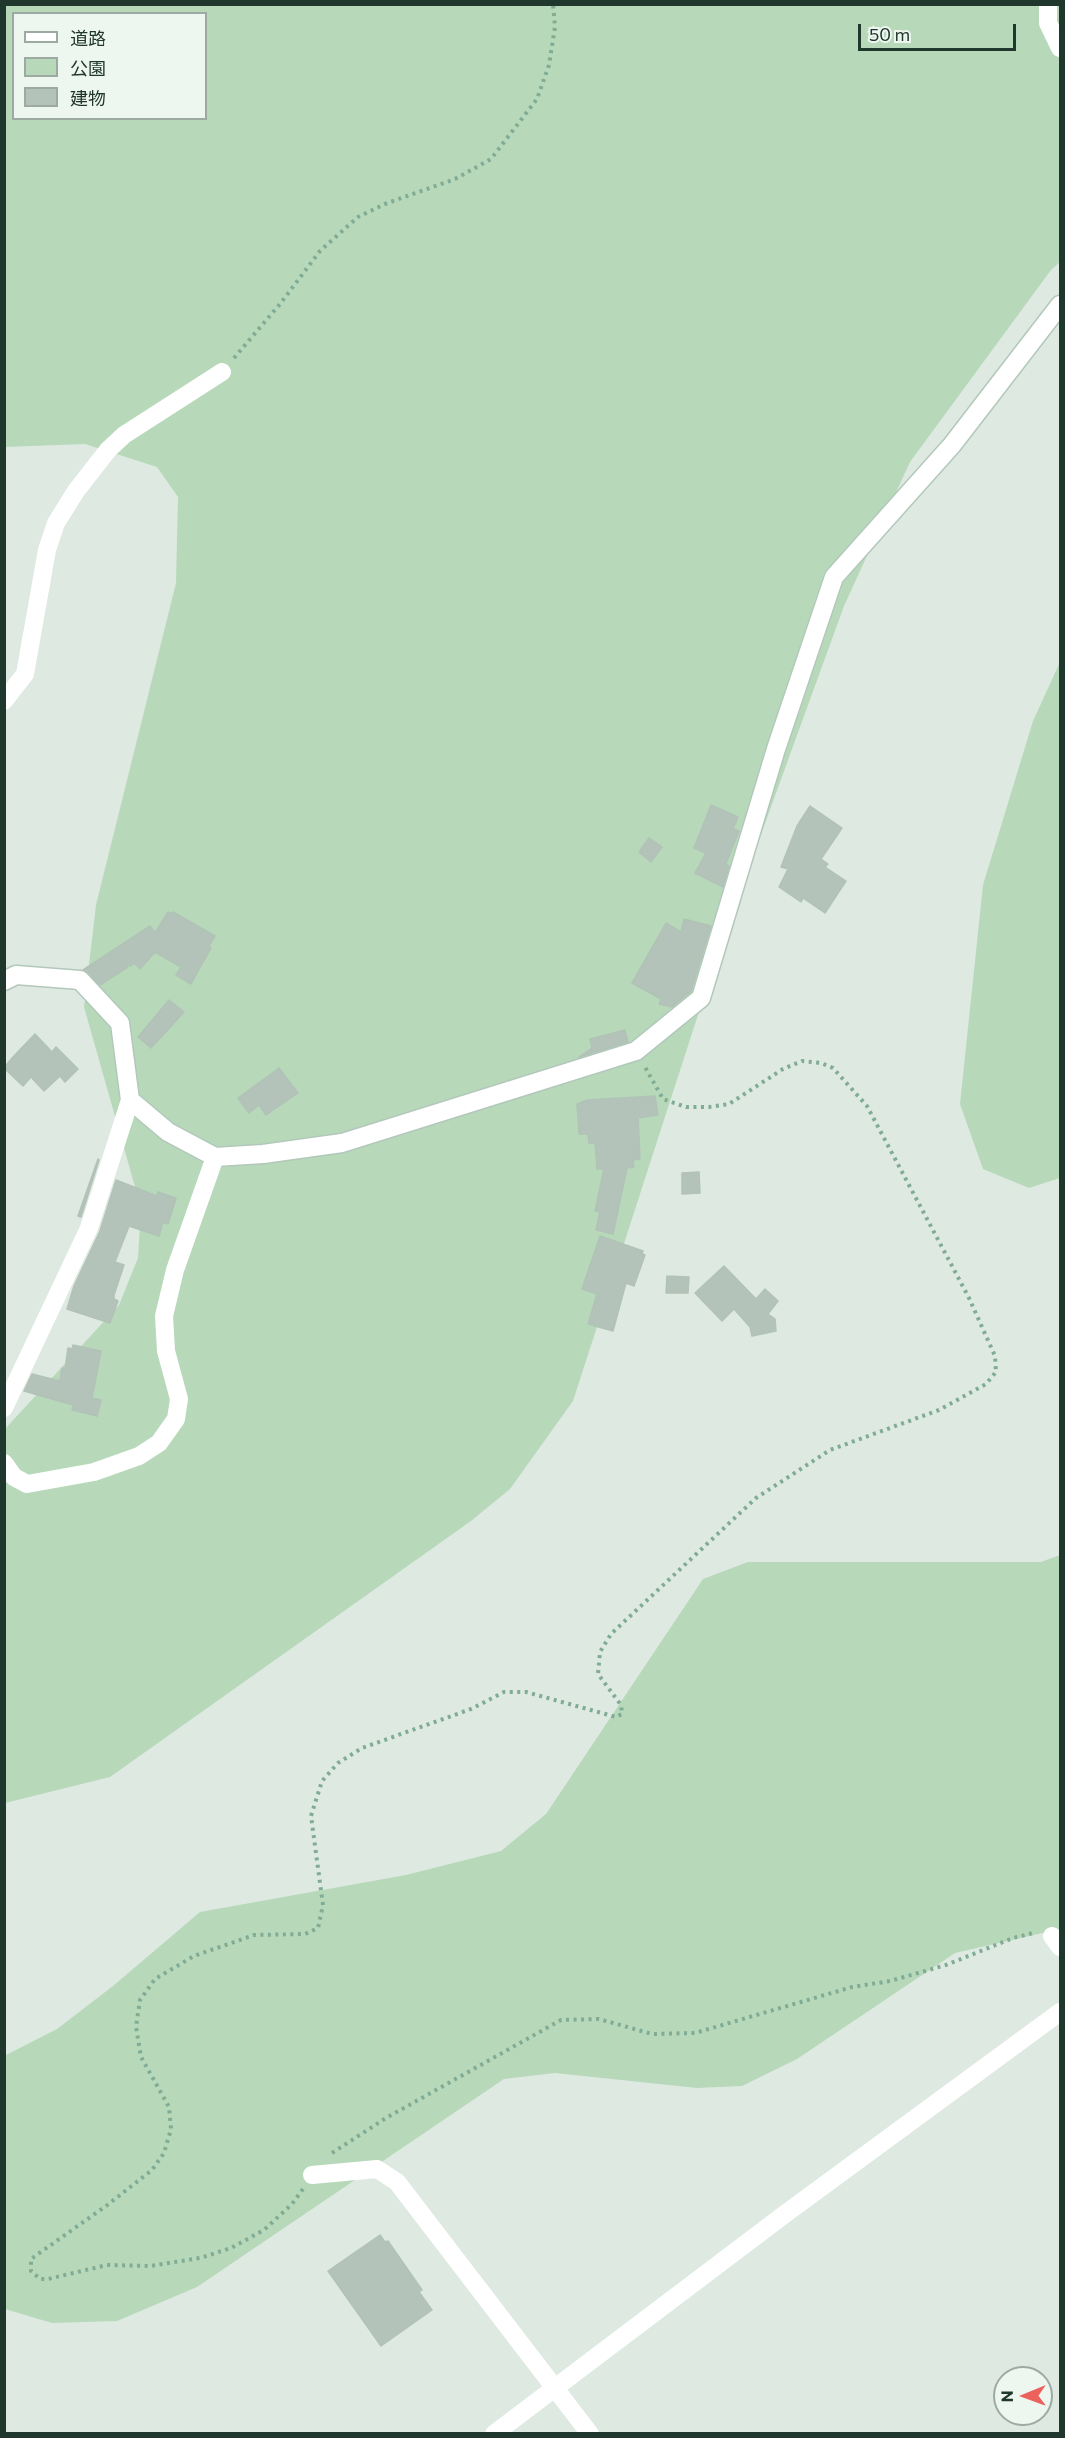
<!DOCTYPE html>
<html>
<head>
<meta charset="utf-8">
<style>
  body { margin:0 }
  #map { position:relative; width:1065px; height:2438px; overflow:hidden; background:#dee9e2; font-family:Commissioner,"Noto Sans JP",sans-serif }
  canvas { display:block }
  .frame { position:absolute; inset:0; border:6px solid #20372d; pointer-events:none }
  .legend { position:absolute; left:12px; top:12px; width:195px; height:108px; box-sizing:border-box; background:#eef6f0; border:2px solid #9caaa2; margin:0; padding:8px 10px; list-style:none; font-size:18px; color:#20372d }
  .legend li { display:flex; align-items:center; gap:12px; height:30px }
  .legend b { width:30px; border:2px solid #9caaa2 }
  .north { position:absolute; left:993px; top:2366px; width:60px; height:60px; box-sizing:border-box; background:#eef6f0; border:2px solid #9caaa2; border-radius:50%; rotate:269deg; font-size:16px; font-weight:700; line-height:24px; text-align:center; color:#20372d }
  .north::after { content:''; display:block; margin:auto; width:21px; height:27px; background:#ea625b; clip-path:polygon(50% 0,100% 100%,50% 72%,0 100%) }
  .scale { position:absolute; left:858px; top:24px; width:158px; height:27px; box-sizing:border-box; border:3px solid #20372d; border-top:0; padding-left:8px; font-size:18px; line-height:21px; white-space:nowrap; color:#20372d; -webkit-text-stroke:4px #eef6f0; paint-order:stroke }
</style>
</head>
<body>
<div id="map">
<canvas width="1065" height="2438"></canvas>
<div class="frame"></div>
<ul class="legend">
<li><b style="height:8px;background:#fff"></b>道路</li>
<li><b style="height:16px;background:#b7d9ba"></b>公園</li>
<li><b style="height:16px;background:#b4c3ba"></b>建物</li>
</ul>
<div class="north">N</div>
<div class="scale">50 m</div>
</div>
<script>
const c = document.querySelector('canvas').getContext('2d');
c.lineJoin = 'round';
function fill(path, color) { c.fillStyle = color; c.fill(path, 'evenodd'); }
const poly = rows => new Path2D(rows.map(r => 'M' + r).join(''));
function strokePath(path, color, width, dash) { c.strokeStyle = color; c.lineWidth = width; c.lineCap = dash ? 'butt' : 'round'; c.setLineDash(dash || []); c.stroke(path); }
fill(poly([
  [5,5,1060,5,1060,262,1051,270,910,462,844,606,719,950,573,1401,510,1489,471,1521,110,1777,5,1803,4,1430,119,1305,138,1258,141,1208,84,1007,96,905,176,583,178,497,157,467,85,444,5,447],
  [14,14,206,14,206,118,14,118],
  [1060,662,1060,1178,1029,1188,983,1169,960,1104,983,885,1033,721],
  [1060,1555,1060,1929,955,1953,797,2059,742,2086,697,2088,555,2073,504,2079,197,2287,117,2321,52,2323,5,2309,4,2056,57,2029,113,1986,200,1912,406,1875,501,1851,546,1814,703,1579,748,1562,1041,1562]
]), '#b7d9ba');
const building = poly([
  [711,805,738,817,733,829,739,831,726,864,729,866,723,887,695,873,706,853,694,848,711,805],
  [810,806,842,828,821,859,828,864,825,867,846,881,825,913,803,898,801,902,779,887,788,869,781,867,797,826,810,806],
  [649,838,662,847,651,862,639,852,649,838],
  [168,912,172,914,173,912,215,936,209,946,211,948,191,984,176,975,181,967,155,952,140,969,134,963,131,966,122,963,128,967,100,985,83,970,150,926,155,933,168,912],
  [684,919,711,926,691,991,672,1007,659,1004,661,999,632,983,666,923,681,932,684,919],
  [169,1000,184,1012,151,1048,138,1037,169,1000],
  [625,1030,628,1042,579,1057,592,1048,590,1039,625,1030],
  [35,1034,52,1052,56,1047,78,1069,65,1082,60,1076,44,1091,31,1077,23,1086,4,1068,12,1058,35,1034],
  [279,1068,298,1093,266,1115,259,1105,249,1113,238,1098,279,1068],
  [655,1096,658,1115,638,1118,640,1159,633,1160,634,1167,627,1168,613,1234,596,1230,600,1212,595,1211,604,1169,597,1169,595,1143,589,1143,588,1134,579,1134,577,1104,587,1100,655,1096],
  [98,1159,99,1160,81,1217,78,1216,98,1159],
  [699,1172,700,1193,682,1194,682,1173,699,1172],
  [116,1180,157,1196,158,1192,176,1198,168,1224,163,1222,159,1236,129,1226,115,1262,124,1265,114,1295,114,1299,118,1301,110,1323,67,1309,74,1286,100,1231,116,1180],
  [600,1236,643,1251,642,1254,645,1255,634,1286,626,1283,613,1331,588,1324,597,1294,582,1289,600,1236],
  [724,1266,756,1299,765,1289,778,1301,768,1314,775,1319,776,1331,752,1336,750,1327,734,1309,722,1321,695,1293,724,1266],
  [667,1276,689,1277,688,1293,666,1293,667,1276],
  [73,1345,101,1351,92,1398,101,1400,97,1416,72,1410,73,1405,24,1391,32,1374,60,1381,62,1368,65,1369,68,1348,72,1349,73,1345],
  [380,2235,385,2242,388,2241,422,2290,419,2292,432,2310,381,2346,328,2271,380,2235]
]);
fill(building, '#b4c3ba');
strokePath(building, '#b1c2b7', 1.5);
const secondary = poly([
  [4,981,16,975,80,980,120,1023,130,1100,168,1132,215,1157,263,1154,342,1143,636,1051,701,998,776,749,834,577,952,445,1060,305]
]);
strokePath(secondary, '#b2c8bb', 21);
strokePath(poly([
  [234,358,280,304,320,251,358,217,385,204,455,179,491,159,537,99,549,65,555,27,553,4],
  [332,2153,386,2118,561,2020,599,2019,652,2034,695,2033,852,1987,890,1981,946,1965,1013,1938,1033,1933],
  [303,2189,292,2204,264,2230,231,2248,200,2258,150,2266,107,2265,48,2279,40,2279,31,2271,31,2259,106,2206,152,2170,164,2153,171,2129,169,2107,141,2057,136,2027,140,2000,155,1979,194,1956,254,1935,305,1934,318,1928,323,1905,311,1816,322,1781,338,1763,362,1748,471,1709,504,1692,526,1692,616,1717,622,1714,621,1705,598,1674,600,1652,611,1634,756,1498,830,1450,939,1410,986,1384,996,1372,995,1356,969,1298,867,1106,833,1068,821,1063,802,1061,783,1069,729,1104,709,1107,686,1107,663,1099,645,1067]
]), '#80ab95', 4, [3, 4.5]);
strokePath(poly([
  [1048,4,1048,23,1060,48],
  [4,701,25,674,47,550,56,523,76,491,108,450,124,435,222,372],
  [4,1408,89,1228,130,1100],
  [4,1463,14,1477,27,1484,94,1472,139,1456,159,1443,176,1419,179,1399,166,1351,164,1316,175,1270,215,1157],
  [1052,1936,1060,1947],
  [312,2175,377,2169,397,2182,590,2434],
  [494,2434,785,2214,1060,2012]
]), '#fff', 18);
strokePath(secondary, '#fff', 18);
</script>
</body>
</html>
